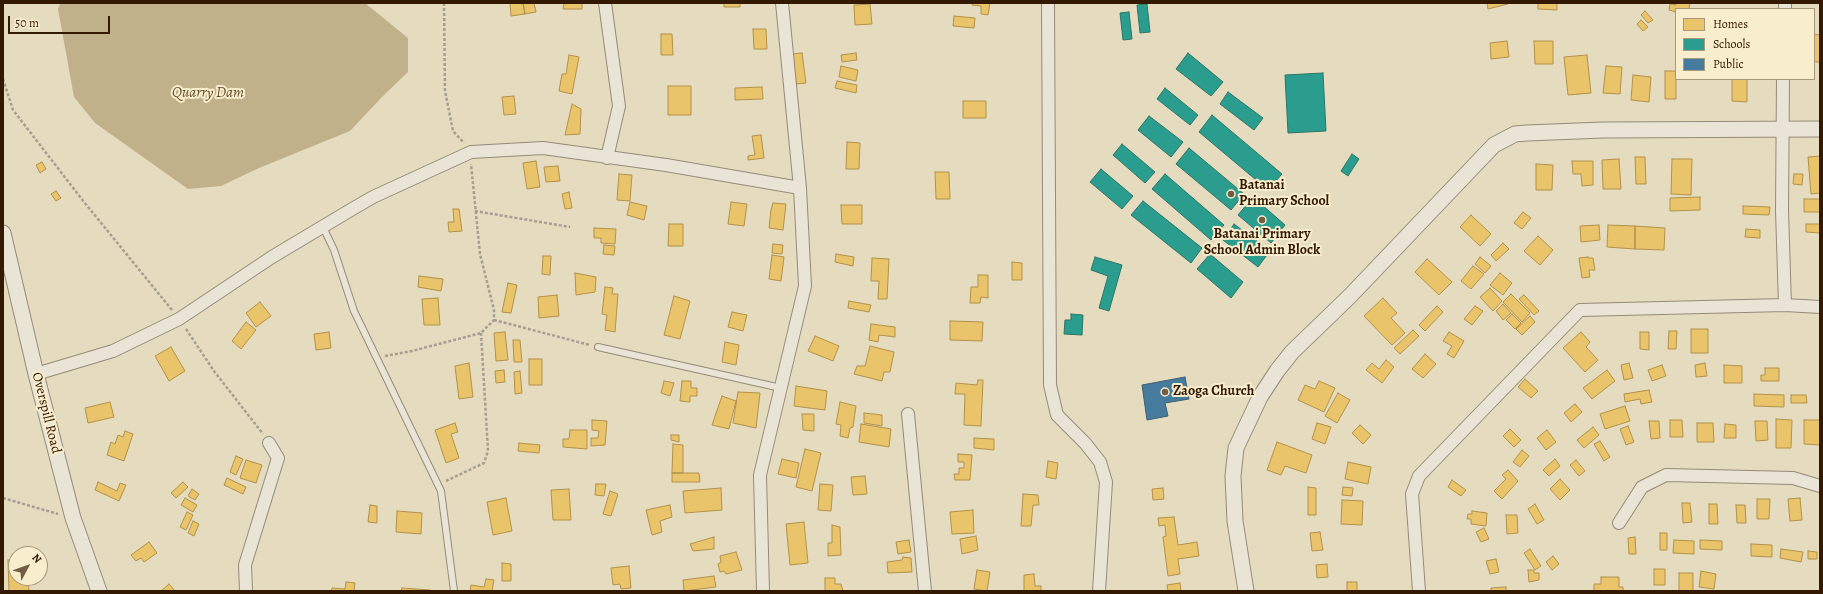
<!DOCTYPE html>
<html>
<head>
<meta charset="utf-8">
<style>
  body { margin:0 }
  #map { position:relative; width:1823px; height:594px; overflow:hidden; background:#e5dcbf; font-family:Alegreya,serif }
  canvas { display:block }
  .frame { position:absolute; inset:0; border:4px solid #331901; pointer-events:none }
  .legend { position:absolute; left:1675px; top:8px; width:140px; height:72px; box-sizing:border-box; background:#f8edcc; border:1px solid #a9987b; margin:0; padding:5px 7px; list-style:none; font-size:12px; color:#331901 }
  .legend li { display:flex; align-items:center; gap:8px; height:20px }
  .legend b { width:20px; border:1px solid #a9987b }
  .north { position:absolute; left:8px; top:546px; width:40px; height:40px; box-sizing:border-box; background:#f8edcc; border:1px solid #a9987b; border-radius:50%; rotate:49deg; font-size:11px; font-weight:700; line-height:16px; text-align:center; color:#331901 }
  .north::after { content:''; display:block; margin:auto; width:14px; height:18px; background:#715d44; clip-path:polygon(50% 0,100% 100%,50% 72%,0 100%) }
  .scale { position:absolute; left:8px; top:16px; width:102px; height:18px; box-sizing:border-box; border:2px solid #331901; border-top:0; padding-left:5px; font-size:12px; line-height:14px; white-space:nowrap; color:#331901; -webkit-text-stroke:3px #f8edcc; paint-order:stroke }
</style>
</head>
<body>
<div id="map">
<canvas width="1823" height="594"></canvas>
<div class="frame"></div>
<ul class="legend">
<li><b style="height:11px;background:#e9c46a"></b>Homes</li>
<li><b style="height:11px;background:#2a9d8f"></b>Schools</li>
<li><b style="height:11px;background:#457b9d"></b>Public</li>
</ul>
<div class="north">N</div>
<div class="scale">50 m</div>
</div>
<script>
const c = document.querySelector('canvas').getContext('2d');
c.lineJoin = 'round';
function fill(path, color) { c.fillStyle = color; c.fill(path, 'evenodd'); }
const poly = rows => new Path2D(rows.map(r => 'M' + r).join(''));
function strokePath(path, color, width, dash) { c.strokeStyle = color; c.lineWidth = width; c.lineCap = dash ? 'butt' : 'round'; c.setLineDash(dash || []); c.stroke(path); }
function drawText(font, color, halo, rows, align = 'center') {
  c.font = font + ' Alegreya,serif'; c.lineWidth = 4; c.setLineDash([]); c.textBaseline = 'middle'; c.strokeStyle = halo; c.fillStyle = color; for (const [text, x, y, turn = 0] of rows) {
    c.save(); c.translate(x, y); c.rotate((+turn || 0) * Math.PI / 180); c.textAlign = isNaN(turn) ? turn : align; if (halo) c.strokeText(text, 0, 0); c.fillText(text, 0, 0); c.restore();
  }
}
fill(poly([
  [60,3,365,3,408,38,408,72,382,97,350,131,259,168,221,186,188,189,95,123,74,97,58,9]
]), '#c1b18a');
const homes = poly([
  [510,3,523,3,525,14,511,16,510,3],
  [523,3,534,3,536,12,525,14,523,3],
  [564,3,582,3,582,9,563,9,564,3],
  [724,3,740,3,740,7,724,7,724,3],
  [973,3,990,3,988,15,981,14,981,6,972,5,973,3],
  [1487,3,1508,3,1508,4,1488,9,1487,3],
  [1538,3,1557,3,1557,10,1538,9,1538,3],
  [1676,3,1690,3,1689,9,1676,9,1676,12,1669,10,1670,4,1676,5,1676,3],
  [870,4,872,24,855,25,854,5,870,4],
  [1645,11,1653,20,1648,23,1641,15,1645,11],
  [954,16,975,18,974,28,953,26,954,16],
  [1641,20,1648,27,1643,31,1637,24,1641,20],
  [753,29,766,29,767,49,754,49,753,29],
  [661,34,672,34,673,55,661,55,661,34],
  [1814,34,1820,35,1820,62,1814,62,1814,34],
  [1507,41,1509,57,1491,59,1490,43,1507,41],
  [1534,41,1553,41,1553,64,1535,64,1534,41],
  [802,53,806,83,796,84,792,54,802,53],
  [856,53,857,60,842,62,841,55,856,53],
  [569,55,579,57,572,94,559,91,562,74,566,74,569,55],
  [1587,55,1591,93,1568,95,1564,57,1587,55],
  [841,66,858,70,856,81,839,77,841,66],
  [1606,66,1622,67,1620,94,1603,93,1606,66],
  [1665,71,1676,71,1676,99,1665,99,1665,71],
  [1633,75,1651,77,1649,102,1631,100,1633,75],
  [1732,79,1747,79,1747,102,1732,101,1732,79],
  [837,81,857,85,856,93,835,88,837,81],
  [668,86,691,86,691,115,668,115,668,86],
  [762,87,763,99,735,100,735,88,762,87],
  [514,96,516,114,504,115,502,97,514,96],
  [963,101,986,101,986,118,963,118,963,101],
  [572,104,581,109,580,134,565,135,572,104],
  [761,135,764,158,748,160,748,156,755,155,752,136,761,135],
  [847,142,860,143,859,169,846,169,847,142],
  [1820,156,1820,193,1811,194,1808,157,1820,156],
  [1635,157,1645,157,1646,184,1636,184,1635,157],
  [1619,159,1621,189,1603,189,1602,160,1619,159],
  [1672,159,1692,159,1691,195,1671,194,1672,159],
  [536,161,540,187,527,189,523,163,536,161],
  [1572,161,1593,161,1593,185,1582,186,1581,174,1573,174,1572,161],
  [42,162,46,169,40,173,36,165,42,162],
  [1536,164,1553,165,1552,190,1536,190,1536,164],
  [558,166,560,181,546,182,544,167,558,166],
  [935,172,949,172,950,199,936,199,935,172],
  [619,174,632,175,630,201,617,200,619,174],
  [1794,174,1803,174,1802,185,1793,184,1794,174],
  [56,191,61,198,56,201,51,194,56,191],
  [569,192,572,208,565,209,562,194,569,192],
  [1700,197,1700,210,1670,211,1670,198,1700,197],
  [1804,199,1820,199,1820,212,1804,212,1804,199],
  [630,202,647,206,644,220,627,215,630,202],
  [731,202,747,204,744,226,728,224,731,202],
  [773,203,786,204,783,230,769,228,771,210,773,203],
  [841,205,862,205,862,224,842,224,841,205],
  [1743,206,1770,207,1769,215,1743,214,1743,206],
  [453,209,459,209,462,231,449,232,448,222,454,222,453,209],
  [1523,212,1531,218,1522,229,1514,223,1523,212],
  [1471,215,1491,234,1480,246,1460,227,1471,215],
  [669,224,683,224,683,246,668,246,669,224],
  [1806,224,1820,224,1820,233,1806,232,1806,224],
  [1599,225,1600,240,1581,242,1580,226,1599,225],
  [1608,225,1635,226,1635,249,1607,247,1608,225],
  [1635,226,1665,228,1664,250,1635,249,1635,226],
  [594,228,616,229,615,244,601,243,601,238,594,238,594,228],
  [1746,229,1760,230,1760,238,1745,237,1746,229],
  [1538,236,1553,250,1540,265,1524,251,1538,236],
  [1503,243,1509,249,1496,261,1491,255,1503,243],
  [773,244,783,245,782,254,772,253,773,244],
  [604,245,615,246,614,255,603,254,604,245],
  [836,254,854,257,853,266,835,262,836,254],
  [772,255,784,257,781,281,769,279,772,255],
  [543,256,551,256,550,275,542,274,543,256],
  [1480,257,1491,266,1485,273,1475,264,1480,257],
  [1588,257,1588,258,1593,258,1595,270,1589,270,1590,277,1582,278,1579,258,1588,257],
  [872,258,889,259,887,299,878,299,879,281,871,281,872,258],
  [1427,259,1452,282,1439,295,1415,272,1427,259],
  [1012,262,1022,263,1022,280,1012,280,1012,262],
  [1473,266,1484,274,1471,289,1461,281,1473,266],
  [575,273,596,277,595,292,576,295,575,273],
  [1500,273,1512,283,1503,295,1490,285,1500,273],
  [978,275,988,275,988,298,981,297,980,303,970,303,971,287,978,287,978,275],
  [419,276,443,279,441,291,418,287,419,276],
  [508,283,517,285,511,313,502,312,508,283],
  [605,287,613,288,612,294,618,294,615,332,605,330,607,315,602,314,605,287],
  [1490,288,1502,301,1493,311,1480,297,1490,288],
  [1511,294,1530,313,1522,322,1503,302,1511,294],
  [557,295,559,316,539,318,538,297,557,295],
  [1524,295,1539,311,1534,315,1519,299,1524,295],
  [674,296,690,301,680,339,664,335,674,296],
  [438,298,440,325,424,325,422,299,438,298],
  [1383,298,1397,313,1391,318,1405,333,1392,345,1364,316,1383,298],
  [849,301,871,305,869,312,848,308,849,301],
  [260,302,271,316,256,327,246,313,260,302],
  [1503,304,1511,313,1503,320,1496,311,1503,304],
  [1437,306,1443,312,1425,331,1419,325,1437,306],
  [1475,306,1483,311,1472,325,1464,319,1475,306],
  [732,312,747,315,743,331,728,327,732,312],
  [1512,314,1521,323,1515,329,1506,320,1512,314],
  [1530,316,1535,322,1522,335,1516,329,1530,316],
  [950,321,983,322,982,341,950,340,950,321],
  [246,322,256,330,241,349,232,341,246,322],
  [871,324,895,327,895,337,879,335,878,342,869,340,871,324],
  [1691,329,1708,329,1708,353,1691,353,1691,329],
  [1413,330,1419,336,1400,354,1394,348,1413,330],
  [1669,331,1677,331,1676,349,1668,349,1669,331],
  [329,332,331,348,316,350,314,334,329,332],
  [505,332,508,360,496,361,494,333,505,332],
  [1449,332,1464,341,1454,358,1447,354,1452,346,1443,341,1449,332],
  [1581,332,1590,342,1586,347,1598,360,1585,372,1563,348,1581,332],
  [1640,332,1649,332,1649,350,1640,349,1640,332],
  [815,336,839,346,833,361,808,351,815,336],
  [513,340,520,340,522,362,514,362,513,340],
  [725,342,739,345,736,365,722,362,725,342],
  [870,346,894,352,890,372,884,372,882,381,854,374,857,366,865,366,870,346],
  [171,347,185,371,169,381,155,356,171,347],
  [1425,354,1436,364,1423,378,1412,369,1425,354],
  [529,359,542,359,542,385,529,385,529,359],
  [1386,360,1394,367,1382,383,1366,370,1372,363,1379,369,1386,360],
  [469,363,473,397,459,399,455,366,469,363],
  [1629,363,1633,378,1624,380,1621,365,1629,363],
  [1705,363,1707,376,1696,377,1695,365,1705,363],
  [1662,365,1666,376,1652,381,1648,370,1662,365],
  [1724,365,1742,366,1742,383,1724,383,1724,365],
  [1765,368,1779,368,1779,381,1761,381,1761,375,1765,375,1765,368],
  [504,370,505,382,496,383,495,371,504,370],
  [1607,370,1615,381,1592,399,1583,388,1607,370],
  [520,371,522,393,515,394,514,372,520,371],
  [1525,379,1538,391,1531,398,1518,387,1525,379],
  [978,380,983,380,981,426,964,425,965,394,955,394,956,383,977,385,978,380],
  [664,381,674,383,670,396,661,393,664,381],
  [682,381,691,381,691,388,697,388,697,396,690,396,690,402,680,401,682,381],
  [1319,381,1335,388,1324,412,1298,400,1305,385,1315,389,1319,381],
  [796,386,827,391,825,410,794,406,796,386],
  [1649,390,1652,402,1641,404,1640,399,1625,402,1624,394,1649,390],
  [738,392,760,393,756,428,733,423,738,392],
  [1338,393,1350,400,1337,423,1325,416,1338,393],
  [1754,394,1784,395,1784,407,1754,406,1754,394],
  [1791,395,1806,395,1807,403,1791,403,1791,395],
  [722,396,736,401,729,429,712,425,722,396],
  [110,402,114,417,88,423,85,408,110,402],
  [840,402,856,406,853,427,850,428,848,438,840,436,841,425,836,424,840,402],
  [1575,404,1582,412,1571,422,1564,413,1575,404],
  [1625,406,1630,421,1605,429,1600,414,1625,406],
  [864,413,882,415,882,426,864,423,864,413],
  [802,414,814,414,814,431,803,430,802,414],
  [1776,419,1792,420,1791,448,1776,448,1776,419],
  [592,420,607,421,605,445,591,446,591,438,598,438,599,431,592,430,592,420],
  [1670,420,1682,420,1683,437,1670,437,1670,420],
  [1804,420,1820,420,1820,445,1804,444,1804,420],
  [1649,421,1659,421,1660,438,1651,439,1649,421],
  [1755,421,1767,421,1768,440,1756,441,1755,421],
  [455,423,458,432,451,434,459,458,446,463,435,430,455,423],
  [1317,423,1331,427,1325,444,1312,439,1317,423],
  [1697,423,1713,423,1714,442,1697,442,1697,423],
  [861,424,891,429,889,447,859,442,861,424],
  [1725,424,1736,425,1736,438,1724,438,1725,424],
  [1360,425,1371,435,1363,444,1352,433,1360,425],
  [1628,426,1634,442,1626,445,1620,429,1628,426],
  [1593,427,1599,435,1584,448,1577,440,1593,427],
  [1510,429,1521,440,1514,447,1503,436,1510,429],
  [570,430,587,430,587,449,563,447,563,439,569,439,570,430],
  [1547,430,1556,442,1546,450,1537,438,1547,430],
  [125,431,133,434,124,461,107,455,111,442,115,444,118,435,123,437,125,431],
  [671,435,679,435,679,442,671,440,671,435],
  [974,438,994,439,994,450,974,448,974,438],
  [1600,441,1610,457,1604,461,1594,444,1600,441],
  [1277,442,1312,455,1306,473,1285,466,1281,475,1267,470,1277,442],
  [519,443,540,445,539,453,518,451,519,443],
  [673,444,683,445,683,473,672,473,673,444],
  [805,449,821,453,812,491,796,487,805,449],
  [1522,450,1529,456,1520,467,1513,462,1522,450],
  [958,454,972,455,970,480,955,480,954,474,959,474,959,468,964,468,964,462,958,462,958,454],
  [236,456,243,459,236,475,230,472,236,456],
  [782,459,799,463,796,478,778,474,782,459],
  [1555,459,1560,466,1549,476,1543,470,1555,459],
  [246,460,262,465,256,483,240,478,246,460],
  [1576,460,1585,471,1579,476,1570,465,1576,460],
  [1048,461,1058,463,1056,479,1046,477,1048,461],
  [1348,462,1371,467,1368,484,1345,479,1348,462],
  [1508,470,1518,481,1502,499,1494,491,1506,479,1502,475,1508,470],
  [672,473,699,473,700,482,672,482,672,473],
  [865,476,867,494,853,495,851,477,865,476],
  [227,478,246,487,243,494,224,485,227,478],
  [1560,479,1570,490,1560,500,1550,489,1560,479],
  [1452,480,1466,490,1461,496,1448,487,1452,480],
  [98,482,117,491,120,483,126,485,119,501,95,490,98,482],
  [183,482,188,487,176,498,171,493,183,482],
  [596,484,606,484,604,496,595,495,596,484],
  [820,484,833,485,831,511,818,510,820,484],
  [1308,487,1316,488,1316,515,1308,515,1308,487],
  [1343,487,1353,488,1352,496,1342,495,1343,487],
  [721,488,722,510,685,513,683,491,721,488],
  [1163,488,1164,499,1153,500,1152,489,1163,488],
  [192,489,199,494,195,500,188,496,192,489],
  [569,489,571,520,553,520,551,490,569,489],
  [610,491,618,494,611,516,603,514,610,491],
  [1023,494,1038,495,1039,505,1033,505,1031,526,1021,526,1023,494],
  [185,498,197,505,193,512,181,505,185,498],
  [506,498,512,531,493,535,487,502,506,498],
  [1800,498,1802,520,1790,521,1788,499,1800,498],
  [1757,499,1770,499,1769,519,1757,519,1757,499],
  [1342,500,1363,501,1362,525,1341,524,1342,500],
  [1682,503,1690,503,1692,522,1683,523,1682,503],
  [1535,504,1544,520,1537,524,1528,509,1535,504],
  [1709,504,1717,504,1718,524,1709,524,1709,504],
  [370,505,377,506,377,523,368,522,370,505],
  [670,505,672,517,660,521,662,532,652,535,646,510,670,505],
  [1736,505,1745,505,1746,523,1737,523,1736,505],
  [973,510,974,533,952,534,950,512,973,510],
  [397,511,422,513,421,534,396,532,397,511],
  [1472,511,1487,513,1486,526,1471,524,1471,519,1467,519,1468,514,1472,514,1472,511],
  [187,512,193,515,186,530,180,527,187,512],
  [1506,515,1517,515,1518,533,1507,534,1506,515],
  [1174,517,1178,545,1197,542,1199,556,1178,559,1180,574,1168,576,1163,537,1166,536,1165,525,1159,526,1158,518,1174,517],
  [193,521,199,524,194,536,188,533,193,521],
  [804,522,808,563,790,565,786,524,804,522],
  [832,525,840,527,841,555,828,556,828,543,832,543,832,525],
  [1484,528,1489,539,1481,542,1476,532,1484,528],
  [1320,532,1323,550,1312,551,1310,533,1320,532],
  [1660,533,1667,533,1667,550,1660,550,1660,533],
  [976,536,978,550,962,554,960,539,976,536],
  [714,537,714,549,693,551,690,544,714,537],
  [1635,537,1636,554,1629,554,1628,538,1635,537],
  [909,540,911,552,898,554,896,542,909,540],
  [1674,540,1694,541,1694,554,1673,553,1674,540],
  [1700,540,1722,541,1722,550,1700,549,1700,540],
  [149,542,157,553,144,562,141,558,136,561,131,555,149,542],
  [1751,544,1772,545,1772,557,1751,556,1751,544],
  [1530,549,1541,566,1535,570,1524,553,1530,549],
  [1781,549,1803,552,1801,562,1780,558,1781,549],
  [1808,551,1817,552,1817,559,1808,559,1808,551],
  [736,552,742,570,726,574,724,571,720,572,718,564,721,562,720,556,736,552],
  [1553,556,1559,564,1552,570,1546,562,1553,556],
  [903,557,911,558,912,572,888,573,887,562,902,560,903,557],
  [1496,559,1499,572,1490,574,1486,561,1496,559],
  [8,560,16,560,16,578,28,578,29,591,9,591,8,560],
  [502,563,511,564,511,581,502,581,502,563],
  [1327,564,1328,577,1317,578,1316,565,1327,564],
  [629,566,631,588,621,589,620,584,613,585,611,568,629,566],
  [1654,569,1665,569,1665,585,1654,585,1654,569],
  [977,570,990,572,987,591,974,589,977,570],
  [1528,570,1534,570,1534,573,1539,573,1539,580,1529,582,1528,570],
  [1701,571,1716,574,1714,589,1699,587,1701,571],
  [1679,573,1693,573,1693,591,1679,591,1679,573],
  [1034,574,1035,586,1041,586,1041,591,1024,591,1024,575,1034,574],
  [714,576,716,587,684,591,683,580,714,576],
  [1601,577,1619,577,1619,587,1623,587,1623,591,1594,591,1594,584,1601,584,1601,577],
  [825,578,835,578,835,584,841,584,843,591,825,591,825,578],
  [486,579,494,580,492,591,470,591,471,585,484,587,486,579],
  [346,582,355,583,354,591,331,591,332,588,345,589,346,582],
  [1347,582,1357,582,1357,591,1347,591,1347,582],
  [1180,583,1181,591,1168,591,1167,585,1180,583],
  [169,584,175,591,161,591,169,584],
  [1506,587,1506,591,1491,591,1491,588,1506,587],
  [402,588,430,590,429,591,401,591,402,588]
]);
fill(homes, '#e9c46a');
strokePath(homes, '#b2914a', 1);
const schools = poly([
  [1147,4,1150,32,1140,33,1137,5,1147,4],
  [1129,12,1132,39,1123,40,1120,13,1129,12],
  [1188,53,1223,82,1211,96,1176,69,1188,53],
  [1323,73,1326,131,1288,133,1285,75,1323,73],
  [1165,88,1198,115,1190,125,1157,99,1165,88],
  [1228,92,1263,118,1254,130,1220,104,1228,92],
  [1212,115,1282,174,1268,190,1199,132,1212,115],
  [1149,116,1183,142,1171,157,1138,130,1149,116],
  [1122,144,1155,172,1145,183,1113,155,1122,144],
  [1189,148,1244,194,1231,210,1176,164,1189,148],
  [1352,154,1359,159,1348,176,1341,171,1352,154],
  [1101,169,1133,196,1122,209,1090,182,1101,169],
  [1165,174,1224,225,1211,240,1152,189,1165,174],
  [1253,197,1285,225,1271,243,1238,215,1253,197],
  [1143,201,1202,248,1191,263,1131,215,1143,201],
  [1234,224,1270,251,1258,267,1223,240,1234,224],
  [1210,254,1243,282,1231,298,1197,269,1210,254],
  [1095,257,1122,265,1109,311,1099,308,1108,276,1091,270,1095,257],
  [1071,314,1083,315,1082,335,1064,334,1065,320,1071,320,1071,314]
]);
fill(schools, '#2a9d8f');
strokePath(schools, '#2d7564', 1);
const public = poly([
  [1185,377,1189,399,1165,403,1168,416,1147,420,1142,385,1185,377]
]);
fill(public, '#457b9d');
strokePath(public, '#405e6e', 1);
const service = poly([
  [323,227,334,250,354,311,441,491,454,591],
  [598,347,781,388]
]);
const minor = poly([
  [605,3,619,106,607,158],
  [1048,3,1050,385,1057,415,1085,443,1100,462,1106,482,1099,591],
  [1785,9,1785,3],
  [1783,79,1782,211,1785,305],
  [36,374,113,351,179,319,272,257,354,208,373,197,471,152,543,148,666,165,800,188],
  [908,414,925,591],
  [1619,523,1642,487,1666,475,1793,478,1820,486],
  [246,591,245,565,278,458,269,443],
  [763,591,760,475,805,286,800,188,782,3],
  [1419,591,1412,494,1419,476,1580,310,1785,305,1820,307]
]);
const tertiary = poly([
  [3,233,36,374,73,518,99,591],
  [1246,591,1235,521,1233,476,1236,448,1260,397,1277,371,1292,352,1350,296,1494,145,1515,134,1527,133,1603,130,1820,129]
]);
strokePath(service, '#948b79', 8);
strokePath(minor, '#948b79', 14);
strokePath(tertiary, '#948b79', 17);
strokePath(poly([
  [444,3,445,91,453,131,464,143],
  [3,79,13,110,84,202,172,310],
  [475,211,570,227],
  [494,320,590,345],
  [186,329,214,371,263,434],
  [385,356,412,351,481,333,494,320,494,310,480,254,471,164],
  [446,481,484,463,488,451,481,333],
  [3,498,58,514]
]), '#a59f92', 2.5, [3, 2]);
strokePath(service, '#e9e4d6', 6);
strokePath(minor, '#e9e4d6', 12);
strokePath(tertiary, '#e9e4d6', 15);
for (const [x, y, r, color] of [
  [1231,194,4,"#715d44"],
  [1262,220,4,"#715d44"],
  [1165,392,4,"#715d44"]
]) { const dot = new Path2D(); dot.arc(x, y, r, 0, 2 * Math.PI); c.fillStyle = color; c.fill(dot); strokePath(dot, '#f8edcc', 1.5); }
drawText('bold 14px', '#331901', '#f8edcc', [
  ["Batanai",1239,186],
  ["Primary School",1239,202],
  ["Batanai Primary",1262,235,"center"],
  ["School Admin Block",1262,251,"center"],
  ["Zaoga Church",1173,392]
], 'left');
drawText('14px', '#331901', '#f8edcc', [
  ["Overspill Road",46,413,76]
]);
drawText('italic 15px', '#664f2f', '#f8edcc', [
  ["Quarry Dam",208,93]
]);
</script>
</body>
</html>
